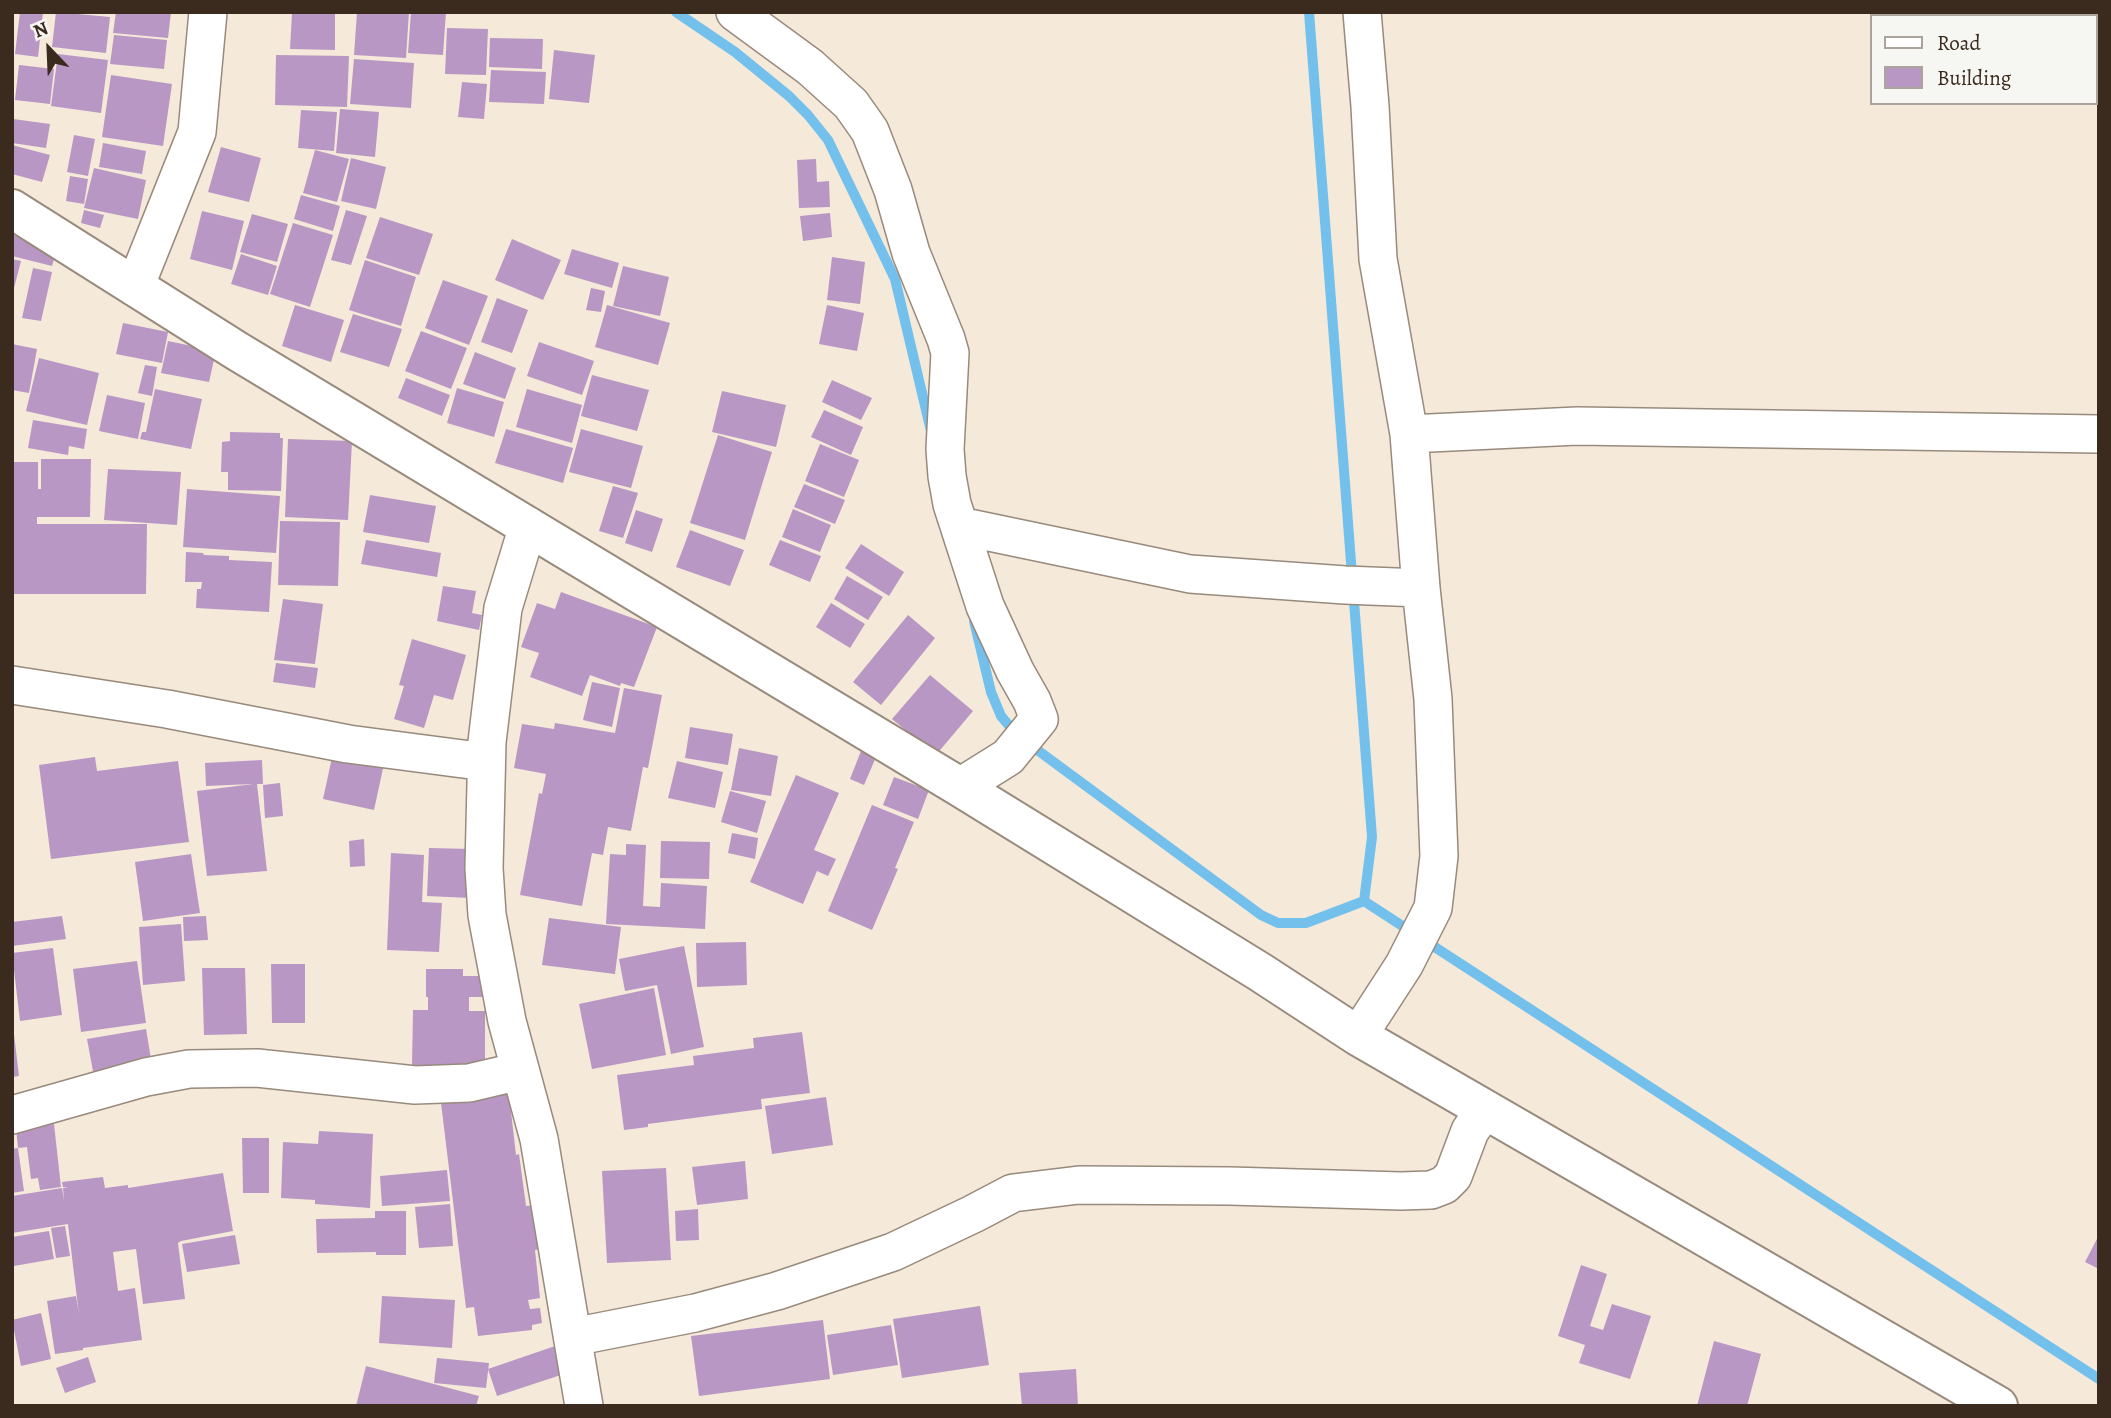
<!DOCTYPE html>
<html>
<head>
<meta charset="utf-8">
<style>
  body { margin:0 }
  #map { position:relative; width:2111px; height:1418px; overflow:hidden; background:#f5e9d9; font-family:Alegreya,serif }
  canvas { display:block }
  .frame { position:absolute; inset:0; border:14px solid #3b2a1e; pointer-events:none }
  .legend { position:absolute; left:1870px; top:14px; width:228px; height:91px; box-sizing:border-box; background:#f6f6f2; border:2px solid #aba49d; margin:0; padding:9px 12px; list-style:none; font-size:21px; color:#3b2a1e }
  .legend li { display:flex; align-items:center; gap:14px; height:35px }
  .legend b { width:35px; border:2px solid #aba49d }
  .north { position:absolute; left:14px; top:14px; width:70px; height:70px; -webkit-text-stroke:5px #f6f6f2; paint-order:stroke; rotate:337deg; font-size:19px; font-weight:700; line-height:28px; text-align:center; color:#3b2a1e }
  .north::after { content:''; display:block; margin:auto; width:24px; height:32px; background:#3b2a1e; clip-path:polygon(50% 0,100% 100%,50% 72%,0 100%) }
</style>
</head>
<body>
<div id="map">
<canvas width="2111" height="1418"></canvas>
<div class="frame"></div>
<ul class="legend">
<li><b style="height:9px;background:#fff"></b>Road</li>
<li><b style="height:19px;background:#b997c4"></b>Building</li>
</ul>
<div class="north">N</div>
</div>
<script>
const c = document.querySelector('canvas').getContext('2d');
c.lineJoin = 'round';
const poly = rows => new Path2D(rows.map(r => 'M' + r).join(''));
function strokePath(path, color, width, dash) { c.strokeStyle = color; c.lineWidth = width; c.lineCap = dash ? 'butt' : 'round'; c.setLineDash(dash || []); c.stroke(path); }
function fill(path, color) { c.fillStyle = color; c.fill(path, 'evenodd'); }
strokePath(poly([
  [676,12,735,52,789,96,808,115,828,140,895,279,931,431],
  [1309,12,1372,837,1364,901],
  [974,621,991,692,1001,716,1017,735,1261,915,1278,923,1306,923,1364,901],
  [1364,901,2099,1379]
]), '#73c0ed', 10);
fill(poly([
  [20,12,43,12,38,57,15,54],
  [56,12,110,17,106,53,52,47],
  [116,12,171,12,168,38,113,33],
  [357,12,409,12,406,58,354,55],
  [411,12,446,12,443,55,408,53],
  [292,13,335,14,335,50,290,49],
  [447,28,488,29,486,75,445,74],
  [114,35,167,40,164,69,110,64],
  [490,38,543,39,542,69,489,67],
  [554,50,595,55,589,103,549,99],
  [58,54,108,60,101,113,51,106],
  [276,55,349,56,347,107,275,105],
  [354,59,414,63,411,108,350,104],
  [19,65,54,69,50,104,15,100],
  [491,70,546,72,544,104,489,102],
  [111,75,172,84,163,146,102,137],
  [462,82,487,84,484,119,458,117],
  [340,109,379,112,375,157,336,153],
  [301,110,337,112,334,151,298,148],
  [13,119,50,124,46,148,12,143],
  [74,135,95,139,88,176,67,172],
  [103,143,146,151,142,174,99,167],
  [12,145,50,155,42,182,12,174],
  [221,147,261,158,249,202,208,192],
  [315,150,349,159,337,202,303,193],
  [351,158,386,167,376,209,341,201],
  [816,159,817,182,829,181,830,207,799,208,797,160],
  [94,168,146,180,138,219,84,208],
  [70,176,88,179,84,204,66,201],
  [301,195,340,206,333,231,294,219],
  [84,210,104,215,100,228,81,223],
  [346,210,367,216,351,265,331,260],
  [202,211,244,221,232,270,190,259],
  [830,213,832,237,803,241,800,216],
  [252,214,288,224,277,262,240,252],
  [380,217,433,234,419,275,366,258],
  [293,223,333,235,310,307,270,294],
  [12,235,58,246,52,266,12,256],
  [512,239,561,260,543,300,495,280],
  [572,249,619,263,612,288,564,274],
  [241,254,277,266,268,295,231,284],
  [832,257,865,262,860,304,827,300],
  [12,259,21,261,14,288,12,288],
  [365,260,416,277,401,326,349,310],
  [623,266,669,277,660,316,613,306],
  [33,268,52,272,41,321,22,318],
  [443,280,488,296,469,345,425,328],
  [591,288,605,291,601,312,586,310],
  [497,298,528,310,512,353,481,342],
  [295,305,344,320,331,362,282,346],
  [607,305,670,323,658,365,595,347],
  [827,305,864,313,857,351,819,344],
  [353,314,402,329,389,367,340,352],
  [123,323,168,332,162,363,116,354],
  [421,331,467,348,451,389,405,371],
  [168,341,216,351,209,382,161,373],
  [539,342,594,361,582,395,527,376],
  [12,344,37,349,29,393,12,390],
  [475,352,516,368,505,399,463,384],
  [39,358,99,373,87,425,26,411],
  [145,365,157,367,152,396,138,393],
  [592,375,649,390,637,431,581,416],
  [406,378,450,395,442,416,398,398],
  [832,380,872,398,861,420,822,402],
  [457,388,504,402,494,437,447,423],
  [155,389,202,399,191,449,140,439,142,432,146,432],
  [527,389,582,405,572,443,516,427],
  [722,391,786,405,776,447,712,432],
  [107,395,145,403,138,439,99,431],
  [824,410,863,427,851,455,811,437],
  [33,420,87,429,84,449,69,446,68,455,28,448],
  [506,429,573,448,563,483,495,463],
  [581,429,643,446,631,488,569,472],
  [230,432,280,433,280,438,283,438,281,491,228,490,228,472,221,472,222,442,230,441],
  [718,435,772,452,745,540,690,523],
  [288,439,352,441,348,520,285,517],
  [820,444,859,460,844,497,805,481],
  [41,459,91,459,90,517,37,517,37,524,147,524,146,594,12,594,12,462,38,462,38,489,41,489],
  [108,469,181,472,177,525,104,520],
  [804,484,845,500,835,524,794,507],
  [613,486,638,493,623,538,599,531],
  [187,489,280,496,276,553,183,547],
  [370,495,436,506,429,543,363,532],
  [793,509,831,525,820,552,782,537],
  [636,510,663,519,652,552,625,543],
  [280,521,340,522,338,586,278,585],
  [690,530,744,550,730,586,676,567],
  [366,540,441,553,437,577,361,564],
  [780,540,821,556,810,582,769,565],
  [861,544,904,572,889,596,845,568],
  [186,552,203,553,204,555,229,556,229,560,272,562,269,612,196,608,197,589,201,589,202,582,185,582],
  [847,576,883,597,868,620,834,599],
  [443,586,476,591,472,613,482,615,479,630,437,621],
  [561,592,657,627,634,687,621,683,620,686,590,675,582,696,530,677,539,653,521,647,537,603,555,609],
  [283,599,323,604,315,664,274,660],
  [831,603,865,624,850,648,816,627],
  [908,615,935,638,881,705,853,682],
  [412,639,466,655,453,700,434,695,424,728,394,719,404,686,399,685],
  [276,663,318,668,315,688,273,682],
  [930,675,973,711,936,755,892,719],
  [592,682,620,688,612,727,583,720],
  [624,688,662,695,648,768,643,767,631,831,608,827,603,855,592,853,582,906,520,895,539,793,542,794,546,774,514,768,522,724,554,729,555,723,615,733],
  [690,727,733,734,728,765,685,758],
  [739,748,778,756,771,796,731,790],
  [861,751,876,757,864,785,850,779],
  [333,753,384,764,374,810,323,799],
  [95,757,97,771,178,761,189,842,51,859,39,765],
  [262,760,263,784,257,784,267,871,207,876,197,791,253,784,206,786,205,763],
  [677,761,723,772,715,808,668,798],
  [796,775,839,793,814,850,836,859,828,876,817,871,803,904,750,882],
  [894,777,929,790,918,819,883,805],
  [280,783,283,816,265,818,263,785],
  [730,791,766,801,757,833,721,822],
  [872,805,914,822,895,868,898,869,872,930,828,911],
  [732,833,758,838,755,859,728,853],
  [364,839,365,866,350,867,349,841],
  [661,841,710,842,709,879,660,878],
  [626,844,646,845,643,906,660,907,661,883,707,886,705,929,606,924,610,854,626,855],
  [429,848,472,849,470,898,427,896],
  [391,853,424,855,422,902,442,903,439,952,387,950],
  [191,854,200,913,143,921,135,862],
  [62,916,66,939,12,946,12,922],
  [206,916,208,940,184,941,183,917],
  [549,918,621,927,615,974,542,965],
  [181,924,185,981,143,985,139,927],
  [746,942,747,985,697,987,696,943],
  [684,946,704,1047,671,1054,657,985,625,991,619,959],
  [53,948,62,1015,20,1021,12,953],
  [137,961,146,1023,81,1032,73,969],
  [271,964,305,964,305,1023,272,1023],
  [202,968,245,968,247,1034,204,1035],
  [426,969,463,969,463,976,484,976,484,997,469,997,469,1011,485,1011,485,1066,412,1066,413,1010,428,1010,428,997,426,997],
  [654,988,666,1055,592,1069,579,1004],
  [146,1029,153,1071,95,1082,87,1039],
  [802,1032,810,1093,761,1099,762,1109,648,1124,648,1127,624,1130,617,1075,694,1065,693,1056,754,1048,753,1038],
  [14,1034,19,1076,12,1077,12,1035],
  [509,1094,516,1155,519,1154,526,1206,535,1205,540,1249,535,1250,540,1298,528,1300,530,1309,540,1308,542,1323,532,1325,532,1330,478,1336,474,1307,466,1308,441,1103],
  [826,1097,833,1145,772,1154,765,1106],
  [54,1124,61,1187,40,1190,38,1178,31,1179,27,1147,18,1148,16,1128],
  [319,1131,373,1134,370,1208,315,1204,315,1200,281,1198,283,1142,318,1144],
  [242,1138,269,1138,269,1193,243,1193],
  [18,1148,24,1191,12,1193,12,1149],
  [745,1161,748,1199,697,1205,692,1167],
  [666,1168,671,1260,607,1263,602,1171],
  [447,1170,450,1201,382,1206,380,1176],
  [223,1173,233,1231,181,1241,178,1243,185,1299,143,1304,136,1249,113,1252,118,1291,135,1288,142,1340,83,1348,83,1350,55,1354,47,1301,76,1296,79,1315,68,1224,12,1233,12,1196,62,1188,64,1201,63,1188,68,1187,63,1187,62,1182,103,1177,105,1188,128,1185,128,1188],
  [450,1204,453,1246,419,1248,415,1207],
  [698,1209,699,1240,676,1241,675,1211],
  [375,1211,406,1211,406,1255,376,1255,376,1252,317,1253,316,1219,375,1218],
  [65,1226,70,1256,56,1258,51,1228],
  [49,1231,54,1259,14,1266,12,1237],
  [235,1235,240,1264,187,1272,182,1244],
  [2099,1235,2099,1269,2085,1262],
  [1581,1265,1607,1274,1590,1326,1603,1330,1612,1304,1651,1316,1630,1379,1579,1363,1585,1345,1558,1336],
  [382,1296,455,1300,452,1348,379,1343],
  [980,1306,989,1365,902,1378,893,1319],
  [41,1313,51,1359,21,1366,12,1320],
  [823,1320,830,1379,699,1396,691,1336],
  [891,1325,898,1365,833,1375,827,1335],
  [1714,1341,1761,1354,1747,1406,1697,1406],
  [561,1344,570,1372,497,1396,488,1369],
  [88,1357,96,1382,65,1393,56,1368],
  [437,1358,489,1363,486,1388,434,1383],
  [366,1366,479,1396,476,1406,356,1406],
  [1076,1369,1078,1406,1022,1406,1019,1373]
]), '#b997c4');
const minor = poly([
  [735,12,810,67,851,104,870,131,893,190,911,253,946,339,950,353,945,449,947,476,952,504,985,606,1015,671,1032,701,1039,719,1008,757,960,787],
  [135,287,197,132,208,12],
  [1409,434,1577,426,2099,434],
  [528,526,503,608,487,742,484,868,487,915,507,1021,539,1139,584,1406],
  [960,526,1190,574,1345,585,1421,588],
  [12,685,167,709,348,744,486,762],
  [1358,1036,1404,965,1433,908,1439,856,1433,699,1421,588,1409,434,1378,259,1370,106,1362,12],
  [12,1115,146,1077,189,1069,257,1068,415,1085,469,1083,520,1071],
  [573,1337,695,1313,777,1291,893,1252,973,1214,1013,1193,1079,1185,1230,1186,1401,1191,1431,1190,1444,1185,1453,1176,1470,1131,1485,1109]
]);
const tertiary = poly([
  [12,209,237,351,960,787,1260,972,1358,1036,1998,1406]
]);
strokePath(minor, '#988a7c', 40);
strokePath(tertiary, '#988a7c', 42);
strokePath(minor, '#fff', 37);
strokePath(tertiary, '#fff', 38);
</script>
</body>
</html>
